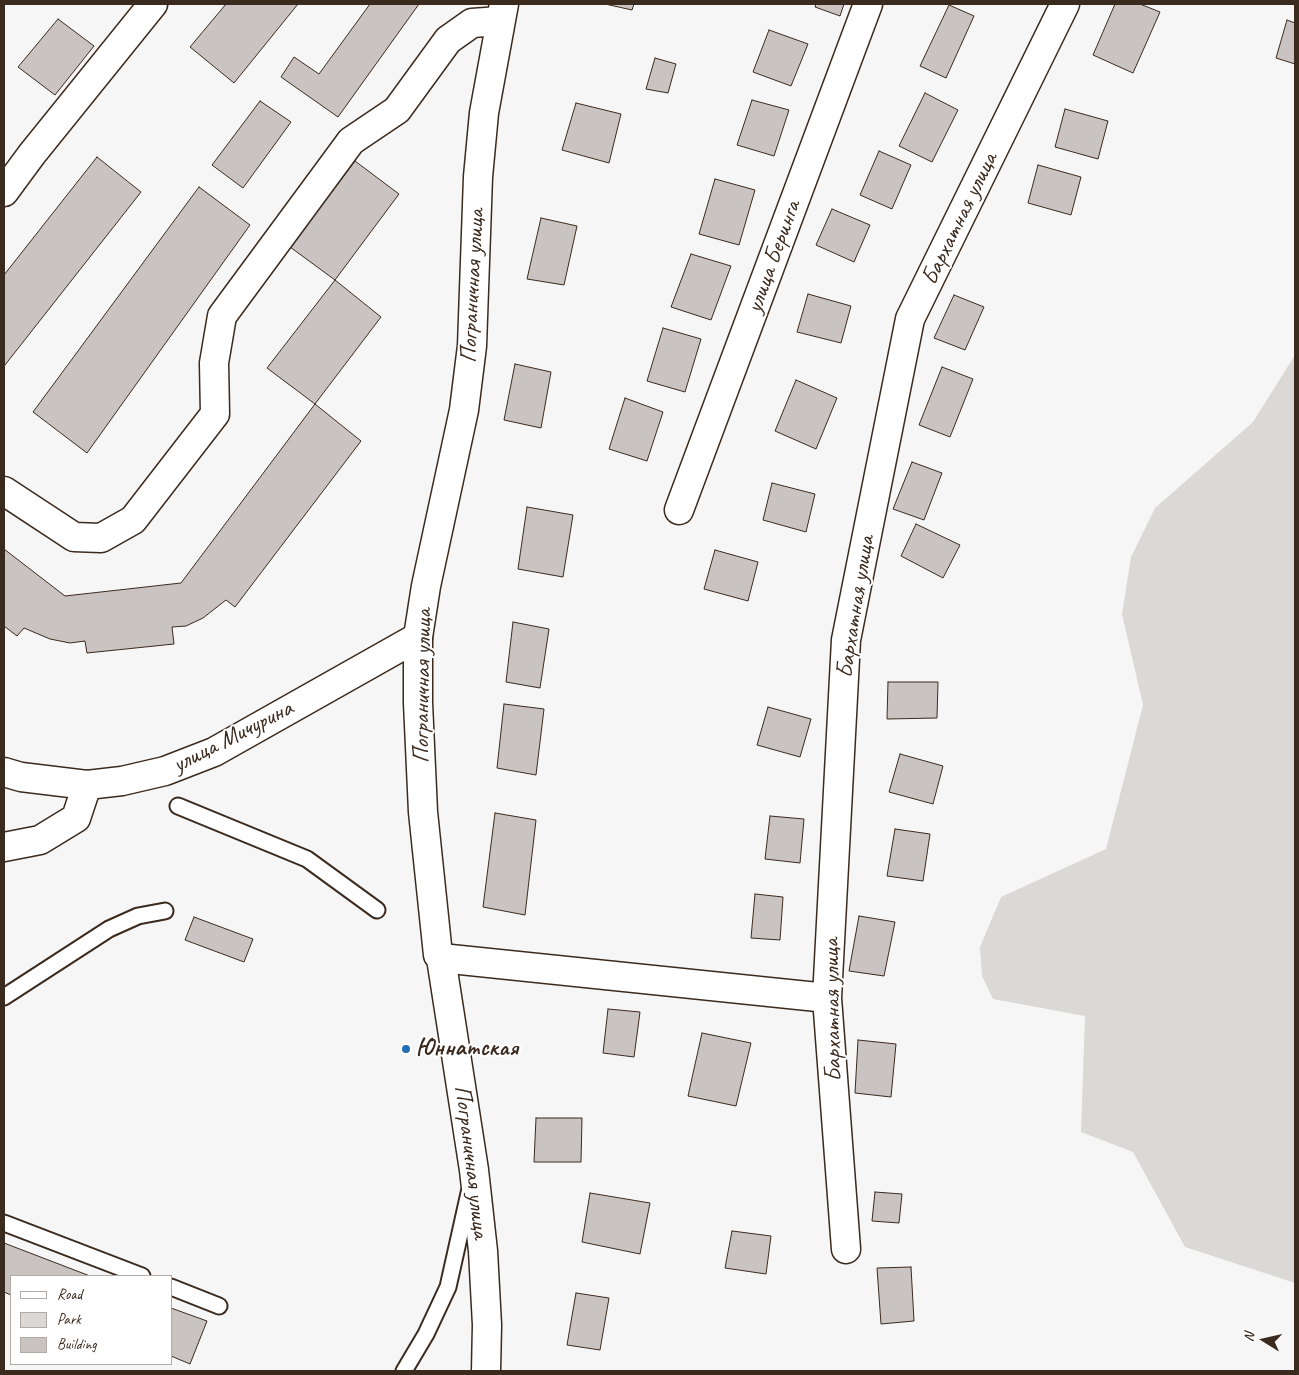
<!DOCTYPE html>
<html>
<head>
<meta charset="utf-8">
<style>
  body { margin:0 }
  #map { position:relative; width:1299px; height:1375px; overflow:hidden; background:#f7f6f6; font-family:Caveat,sans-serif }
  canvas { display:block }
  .frame { position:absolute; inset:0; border:5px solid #3b2a1e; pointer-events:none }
  .legend { position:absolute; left:10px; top:1275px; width:162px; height:90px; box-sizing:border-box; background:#fff; border:1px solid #b1aaa5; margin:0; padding:6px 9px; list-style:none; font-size:15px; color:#3b2a1e }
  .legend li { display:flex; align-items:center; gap:10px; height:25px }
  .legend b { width:25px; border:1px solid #b1aaa5 }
  .north { position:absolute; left:1239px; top:1315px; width:50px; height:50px; -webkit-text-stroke:4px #fff; paint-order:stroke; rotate:280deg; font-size:14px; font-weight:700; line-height:20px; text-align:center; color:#3b2a1e }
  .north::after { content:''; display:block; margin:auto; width:18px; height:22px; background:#3b2a1e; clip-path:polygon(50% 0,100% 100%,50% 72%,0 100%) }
</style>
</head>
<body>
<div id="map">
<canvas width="1299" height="1375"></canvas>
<div class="frame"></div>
<ul class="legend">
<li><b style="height:6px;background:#fff"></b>Road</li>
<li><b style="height:14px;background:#dbd9d6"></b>Park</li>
<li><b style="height:14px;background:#c9c3c1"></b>Building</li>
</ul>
<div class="north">N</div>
</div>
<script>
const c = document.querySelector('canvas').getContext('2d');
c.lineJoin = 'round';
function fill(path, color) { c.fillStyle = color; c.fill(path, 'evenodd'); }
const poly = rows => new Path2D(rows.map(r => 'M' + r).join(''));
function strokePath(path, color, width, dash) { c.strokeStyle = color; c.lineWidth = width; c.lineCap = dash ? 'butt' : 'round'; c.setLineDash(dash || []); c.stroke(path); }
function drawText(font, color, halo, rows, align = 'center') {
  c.font = font + ' Caveat,sans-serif'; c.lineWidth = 4; c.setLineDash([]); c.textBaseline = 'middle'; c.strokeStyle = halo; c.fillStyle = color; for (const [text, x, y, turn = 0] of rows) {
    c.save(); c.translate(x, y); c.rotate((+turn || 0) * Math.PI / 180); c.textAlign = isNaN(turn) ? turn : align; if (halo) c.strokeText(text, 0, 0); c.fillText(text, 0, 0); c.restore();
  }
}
fill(poly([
  [1295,355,1295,1283,1185,1247,1133,1152,1081,1132,1085,1016,993,999,982,976,980,947,1001,897,1106,849,1143,705,1122,614,1131,557,1155,508,1253,422]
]), '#dbd9d6');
const building = poly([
  [226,4,298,4,234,83,190,47,226,4],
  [370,4,419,4,338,117,281,77,294,57,319,74,370,4],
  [605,4,634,4,632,10,605,4],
  [816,4,844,4,840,16,815,7,816,4],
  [1115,4,1140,4,1160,12,1133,73,1093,55,1115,4],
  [949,5,974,16,946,78,920,66,949,5],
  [58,19,94,46,55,95,18,67,58,19],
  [1287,20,1295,23,1295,64,1276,58,1287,20],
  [769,30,808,44,791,86,753,72,769,30],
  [655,58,676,64,668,93,646,89,655,58],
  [925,93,958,110,932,162,899,146,925,93],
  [752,100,789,110,774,156,737,145,752,100],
  [260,101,291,122,243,188,212,165,260,101],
  [576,103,621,114,609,163,562,150,576,103],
  [1065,109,1108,121,1098,159,1055,147,1065,109],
  [879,151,911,165,892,209,860,195,879,151],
  [97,157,141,192,5,365,4,364,4,275,97,157],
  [355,161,399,194,335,280,290,247,355,161],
  [1038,165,1081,177,1071,215,1028,203,1038,165],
  [715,179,755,190,739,245,699,234,715,179],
  [199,187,250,225,87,453,33,412,199,187],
  [832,209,870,225,854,262,816,245,832,209],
  [541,218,577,226,564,285,527,279,541,218],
  [691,254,731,266,711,320,671,307,691,254],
  [335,280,381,317,315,404,267,368,335,280],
  [808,294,851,306,841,343,797,332,808,294],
  [954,295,984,307,965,350,934,338,954,295],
  [663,328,701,339,685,392,647,381,663,328],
  [515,364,551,372,541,428,504,420,515,364],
  [942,367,973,379,950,437,919,425,942,367],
  [796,380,837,398,816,449,775,431,796,380],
  [625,398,663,412,647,461,609,449,625,398],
  [315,404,361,441,235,607,226,600,203,618,186,626,172,627,174,644,87,653,85,641,70,643,50,639,24,628,17,636,4,626,4,549,65,596,181,583,315,404],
  [912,462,942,473,924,520,893,509,912,462],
  [772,483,815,494,806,532,763,520,772,483],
  [527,507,573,515,563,577,518,569,527,507],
  [916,524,960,545,943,578,901,556,916,524],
  [715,550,758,562,748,601,704,589,715,550],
  [513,622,549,629,540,688,506,682,513,622],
  [888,682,938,682,937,718,887,719,888,682],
  [504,704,544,709,536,775,497,768,504,704],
  [768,707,811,719,800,757,757,745,768,707],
  [900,754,943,766,933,804,889,792,900,754],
  [495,813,536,820,525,915,483,907,495,813],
  [770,816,804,819,800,863,765,859,770,816],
  [895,829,930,834,923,881,887,876,895,829],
  [755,894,783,897,780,940,751,938,755,894],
  [859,916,895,922,884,976,849,971,859,916],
  [194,917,253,939,244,962,185,940,194,917],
  [608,1009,640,1012,634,1057,603,1053,608,1009],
  [702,1033,751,1043,736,1106,688,1096,702,1033],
  [858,1040,896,1044,891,1097,855,1093,858,1040],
  [536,1118,582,1118,581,1162,534,1162,536,1118],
  [875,1192,902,1194,899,1223,872,1221,875,1192],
  [590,1193,650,1203,640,1254,582,1242,590,1193],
  [732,1231,771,1236,766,1274,725,1268,732,1231],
  [4,1243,90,1276,11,1276,11,1295,4,1292,4,1243],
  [911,1267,914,1321,881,1324,877,1268,911,1267],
  [576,1293,609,1298,600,1350,567,1345,576,1293],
  [171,1308,207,1321,190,1364,171,1356,171,1308]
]);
fill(building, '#c9c3c1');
strokePath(building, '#3b2a1e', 1);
const service = poly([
  [178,806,307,859,377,910],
  [4,997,109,929,138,916,165,911],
  [4,1223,142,1276],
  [171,1287,219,1306],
  [404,1371,426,1334,448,1287,469,1193]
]);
const minor = poly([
  [4,192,32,154,153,4],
  [4,491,74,537,101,538,133,520,215,414,214,363,222,316,351,141,397,110,448,40,472,23,500,21],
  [679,510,868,4],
  [4,847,40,840,76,818,87,785],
  [441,958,827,998],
  [846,1249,827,998,846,640,910,319,1065,4]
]);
const tertiary = poly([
  [4,772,21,777,87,785,122,781,165,771,214,752,418,637]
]);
const secondary = poly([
  [486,1371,487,1325,483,1251,474,1170,441,958,438,955,423,812,418,703,418,637,426,586,464,410,472,346,478,177,484,113,504,4]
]);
strokePath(service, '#3b2a1e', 19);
strokePath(minor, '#3b2a1e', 31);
strokePath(tertiary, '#3b2a1e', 31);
strokePath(secondary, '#3b2a1e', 31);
strokePath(service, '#fff', 15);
strokePath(minor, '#fff', 28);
strokePath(tertiary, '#fff', 28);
strokePath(secondary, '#fff', 28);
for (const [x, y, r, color] of [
  [406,1049,5,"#1f6fb2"]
]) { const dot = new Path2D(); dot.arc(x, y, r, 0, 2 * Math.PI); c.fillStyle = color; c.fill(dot); strokePath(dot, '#fff', 2); }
drawText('24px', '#3b2a1e', '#fff', [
  ["Бархатная улица",960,219,-64],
  ["улица Беринга",774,257,-70],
  ["Пограничная улица",473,286,-87],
  ["Бархатная улица",856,607,-81],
  ["Пограничная улица",423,686,-89],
  ["улица Мичурина",233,737,-27],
  ["Бархатная улица",833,1010,-91],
  ["Пограничная улица",471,1162,83]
]);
drawText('bold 24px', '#3b2a1e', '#fff', [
  ["Юннатская",416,1049]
], 'left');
</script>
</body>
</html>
